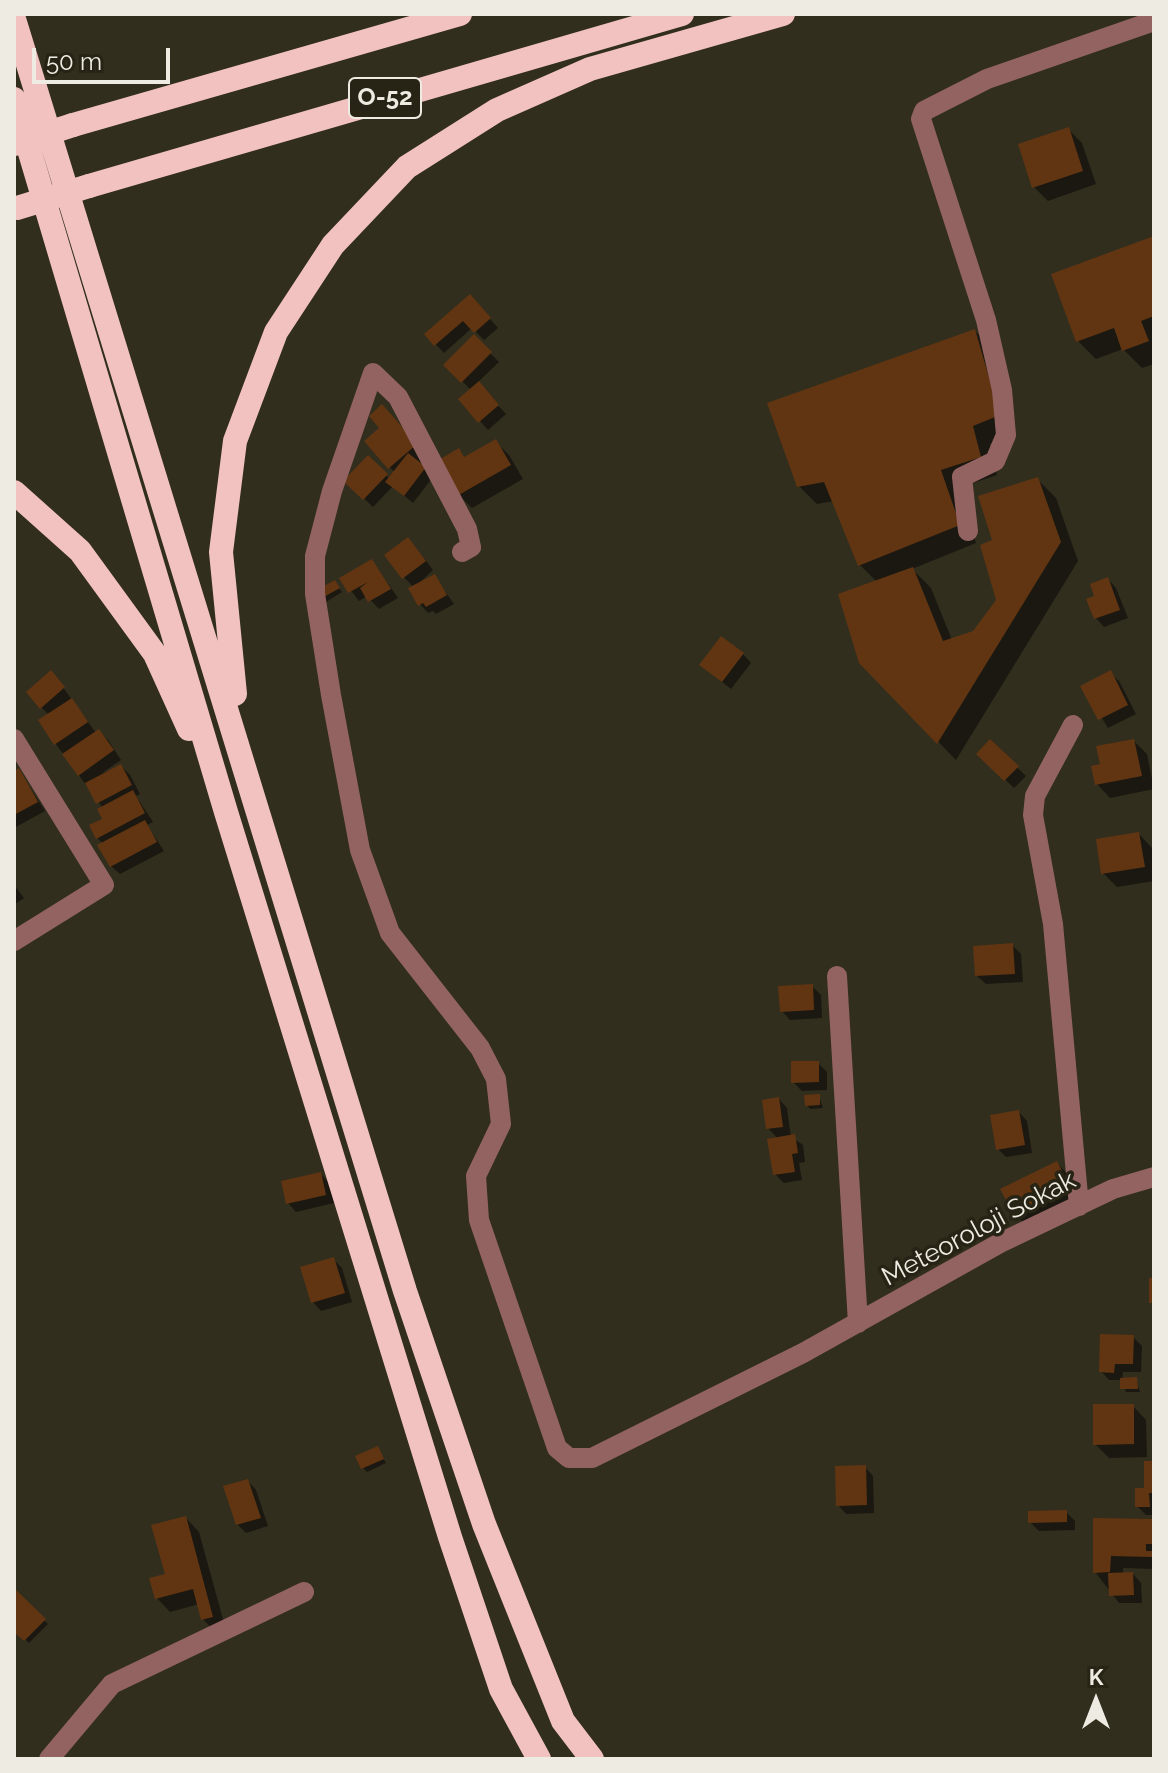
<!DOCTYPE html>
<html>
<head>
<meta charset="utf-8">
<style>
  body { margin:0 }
  #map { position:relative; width:1168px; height:1773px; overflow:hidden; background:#312e1e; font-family:Raleway,sans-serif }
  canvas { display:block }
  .frame { position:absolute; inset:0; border:16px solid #eeece2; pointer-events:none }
  .north { position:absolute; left:1056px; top:1661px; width:80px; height:80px; -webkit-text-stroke:6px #272415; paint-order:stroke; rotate:0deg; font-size:22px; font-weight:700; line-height:32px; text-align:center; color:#eeece2 }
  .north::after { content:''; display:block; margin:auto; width:28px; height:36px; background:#eeece2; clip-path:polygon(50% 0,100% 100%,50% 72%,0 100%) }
  .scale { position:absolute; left:32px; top:48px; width:138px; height:36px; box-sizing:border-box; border:4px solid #eeece2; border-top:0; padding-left:10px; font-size:24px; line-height:28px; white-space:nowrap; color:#eeece2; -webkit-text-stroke:6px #272415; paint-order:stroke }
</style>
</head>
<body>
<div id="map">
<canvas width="1168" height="1773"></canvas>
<div class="frame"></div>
<div class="north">K</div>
<div class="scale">50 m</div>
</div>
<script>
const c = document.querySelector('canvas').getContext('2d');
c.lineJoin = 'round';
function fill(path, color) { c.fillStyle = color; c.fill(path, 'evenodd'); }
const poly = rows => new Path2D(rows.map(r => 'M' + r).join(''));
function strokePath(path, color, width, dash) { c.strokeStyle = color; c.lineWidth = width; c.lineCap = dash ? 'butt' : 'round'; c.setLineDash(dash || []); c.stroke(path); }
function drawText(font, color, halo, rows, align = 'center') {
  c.font = font + ' Raleway,sans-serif'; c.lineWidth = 7; c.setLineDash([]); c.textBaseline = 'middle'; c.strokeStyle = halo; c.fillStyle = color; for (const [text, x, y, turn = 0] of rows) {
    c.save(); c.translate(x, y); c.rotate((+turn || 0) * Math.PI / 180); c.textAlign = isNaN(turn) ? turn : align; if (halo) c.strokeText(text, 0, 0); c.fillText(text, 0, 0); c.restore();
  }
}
fill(poly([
  [1068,129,1082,143,1096,184,1048,201,1034,187],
  [1154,238,1154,364,1142,368,1123,349,1096,359,1078,341],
  [478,305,498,328,484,340,472,328,444,353,426,334],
  [975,331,993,349,1012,435,990,444,997,475,958,488,976,543,912,569,931,588,952,640,974,633,999,600,995,541,1038,480,1056,498,1078,561,956,760,861,662,877,582,860,565,834,501,817,504,799,486],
  [474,337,499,362,477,383,506,414,488,430,480,421,471,390,446,365],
  [372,416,429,459,433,477,413,503,393,486,373,507,346,481,368,458,390,479,395,473,367,441,382,428],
  [496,442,509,455,523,479,472,508,459,495,459,451,466,459],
  [416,548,433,570,416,586,434,576,454,604,436,614,433,611,428,613,420,604,414,588,404,577],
  [372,561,398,598,379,609,367,596,359,601,342,579],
  [1108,579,1116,588,1128,618,1104,627,1096,618,1097,597],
  [335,582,342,592,326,602,322,598],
  [743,654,751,663,731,689,701,665],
  [1110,673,1119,681,1136,714,1108,728,1083,687],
  [59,682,96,733,99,731,108,740,121,760,102,773,121,766,130,775,140,794,136,796,153,822,147,825,164,851,120,874,111,866,104,844,97,838,105,819,103,808,55,743,49,715,41,707],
  [1134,741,1147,754,1154,789,1110,798,1097,784,1102,766],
  [990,742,1026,776,1014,788,979,754],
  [19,771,45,811,16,827,14,773],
  [1139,834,1152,848,1154,881,1117,887,1103,873],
  [14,885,24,898,14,905],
  [1012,945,1021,954,1023,982,986,984,977,976],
  [812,986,821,995,822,1018,790,1020,782,1011],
  [818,1063,827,1072,827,1090,802,1091,793,1082],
  [819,1096,823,1108,810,1109,807,1105],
  [779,1099,787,1108,791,1137,803,1145,805,1162,799,1163,802,1180,784,1183,775,1174,778,1139,768,1128],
  [1019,1112,1027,1121,1032,1153,1006,1157,998,1149],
  [1057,1163,1070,1177,1082,1201,1029,1228,1015,1214],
  [321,1174,329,1183,334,1203,296,1212,288,1203],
  [333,1259,342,1268,352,1302,321,1311,313,1302],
  [1133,1337,1142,1346,1141,1372,1123,1372,1122,1380,1136,1379,1140,1392,1126,1392,1122,1380,1109,1380,1101,1371],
  [1133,1406,1146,1420,1147,1457,1109,1458,1095,1444],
  [377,1448,386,1463,367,1472,363,1468],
  [1154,1463,1154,1515,1146,1515,1137,1506],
  [865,1467,873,1476,874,1513,846,1514,838,1505],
  [248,1481,256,1490,268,1526,246,1533,237,1524],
  [1066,1512,1075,1521,1075,1530,1039,1531,1030,1522],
  [186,1518,199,1532,226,1630,216,1633,203,1619,199,1604,170,1612,157,1598],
  [1095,1520,1154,1521,1154,1569,1123,1568,1123,1574,1133,1574,1141,1583,1142,1603,1119,1603,1095,1572],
  [14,1591,48,1624,29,1643,14,1629]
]), '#0007');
fill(poly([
  [1069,127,1083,171,1032,188,1018,144],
  [1154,236,1154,316,1141,321,1149,341,1122,351,1114,328,1076,342,1051,274],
  [470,294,491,318,474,333,463,321,434,346,424,334],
  [975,329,994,395,995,417,973,426,981,457,941,470,960,525,858,566,824,482,797,487,767,403],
  [474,334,492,352,461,383,443,365],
  [479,381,499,405,478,423,458,399],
  [382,404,417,444,388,469,364,441,379,428,369,416],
  [496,439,511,465,457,496,437,461,459,448,464,457],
  [408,453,426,467,404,496,385,482],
  [368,455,388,474,363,500,343,481],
  [1038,477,1061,542,937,744,859,663,838,594,913,567,943,641,973,631,996,600,980,545,992,540,978,496],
  [408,537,426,561,402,579,384,555],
  [372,559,391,589,368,602,360,588,368,582,348,593,339,578],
  [435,574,447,595,426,607,423,603,418,606,408,588],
  [1108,577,1120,610,1094,619,1086,599,1094,596,1090,584],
  [335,580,340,588,320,599,319,589],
  [721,636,744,653,722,682,699,665],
  [51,670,65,687,40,709,26,692],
  [1111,670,1128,705,1098,720,1080,686],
  [72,698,88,722,54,745,38,720],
  [99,729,114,750,78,776,62,754],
  [990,739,1019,766,1004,781,976,754],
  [1134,739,1142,776,1095,785,1091,766,1100,764,1096,746],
  [121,764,132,785,96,804,85,783],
  [19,768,38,802,14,815,14,771],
  [133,790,145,813,96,839,89,825,102,819,97,809],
  [145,820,157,842,110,867,97,845],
  [1139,832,1145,867,1101,874,1096,839],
  [1013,943,1015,974,975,976,973,946],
  [813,984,814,1010,780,1012,778,986],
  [791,1061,819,1061,819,1082,791,1083],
  [820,1094,820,1105,805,1106,804,1095],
  [779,1097,783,1127,766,1129,762,1100],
  [1019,1110,1025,1145,996,1150,990,1115],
  [795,1134,798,1153,792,1154,795,1172,773,1175,767,1139],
  [1057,1161,1070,1187,1014,1215,1000,1189],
  [321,1172,326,1195,286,1204,281,1181],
  [334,1257,345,1293,311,1303,300,1267],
  [1149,1278,1154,1278,1154,1303,1149,1303],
  [1100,1334,1134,1335,1133,1364,1115,1364,1114,1373,1099,1372],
  [1137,1377,1138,1389,1120,1389,1120,1378],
  [1093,1404,1134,1404,1134,1444,1093,1445],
  [378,1446,384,1459,361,1469,355,1456],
  [1144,1461,1154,1461,1154,1493,1149,1493,1150,1507,1135,1507,1135,1488,1144,1488],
  [866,1465,867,1505,836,1506,835,1466],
  [248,1479,261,1518,236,1525,223,1486],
  [1067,1510,1067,1522,1028,1523,1028,1511],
  [186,1516,213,1617,201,1620,193,1589,155,1599,149,1578,165,1574,151,1525],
  [1093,1518,1154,1519,1154,1544,1146,1544,1146,1551,1154,1551,1154,1557,1111,1556,1110,1572,1093,1573],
  [1133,1572,1134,1595,1109,1596,1108,1573],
  [14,1588,46,1619,24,1641,14,1632]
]), '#623512');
strokePath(poly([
  [968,531,962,477,995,461,1006,435,1002,390,986,320,921,119,924,111,987,79,1154,21],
  [462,552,471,547,467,529,398,397,373,373,332,491,315,556,315,594,331,695,360,850,390,933,480,1048,496,1079,501,1124,476,1176,479,1220,557,1448,569,1458,592,1458,803,1353,1000,1243,1113,1189,1154,1177],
  [1073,725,1035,796,1033,815,1053,924,1079,1206],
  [14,739,104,885,14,941],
  [837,976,858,1323],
  [49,1759,112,1684,304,1592]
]), '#936362', 20);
strokePath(poly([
  [14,19,405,1291,484,1524,563,1721,592,1759],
  [14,99,226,812,450,1537,501,1689,539,1759],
  [73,125,460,14],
  [89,186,682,14],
  [14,492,80,551,155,654,189,729],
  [235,694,221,552,235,441,276,332,333,245,407,167,497,110,590,69,783,14]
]), '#f2c2c0', 24);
strokePath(poly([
  [14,144,73,125],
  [17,208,89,186]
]), '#f2c2c0', 24);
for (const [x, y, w] of [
  [385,98,72]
]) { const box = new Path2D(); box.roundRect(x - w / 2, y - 20, w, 40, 6); c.fillStyle = '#272415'; c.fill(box); strokePath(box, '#eeece2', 2); }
drawText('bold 24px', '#eeece2', null, [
  ["O-52",385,98]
]);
drawText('26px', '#eeece2', '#272415', [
  ["Meteoroloji Sokak",979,1229,-28]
]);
</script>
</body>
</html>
